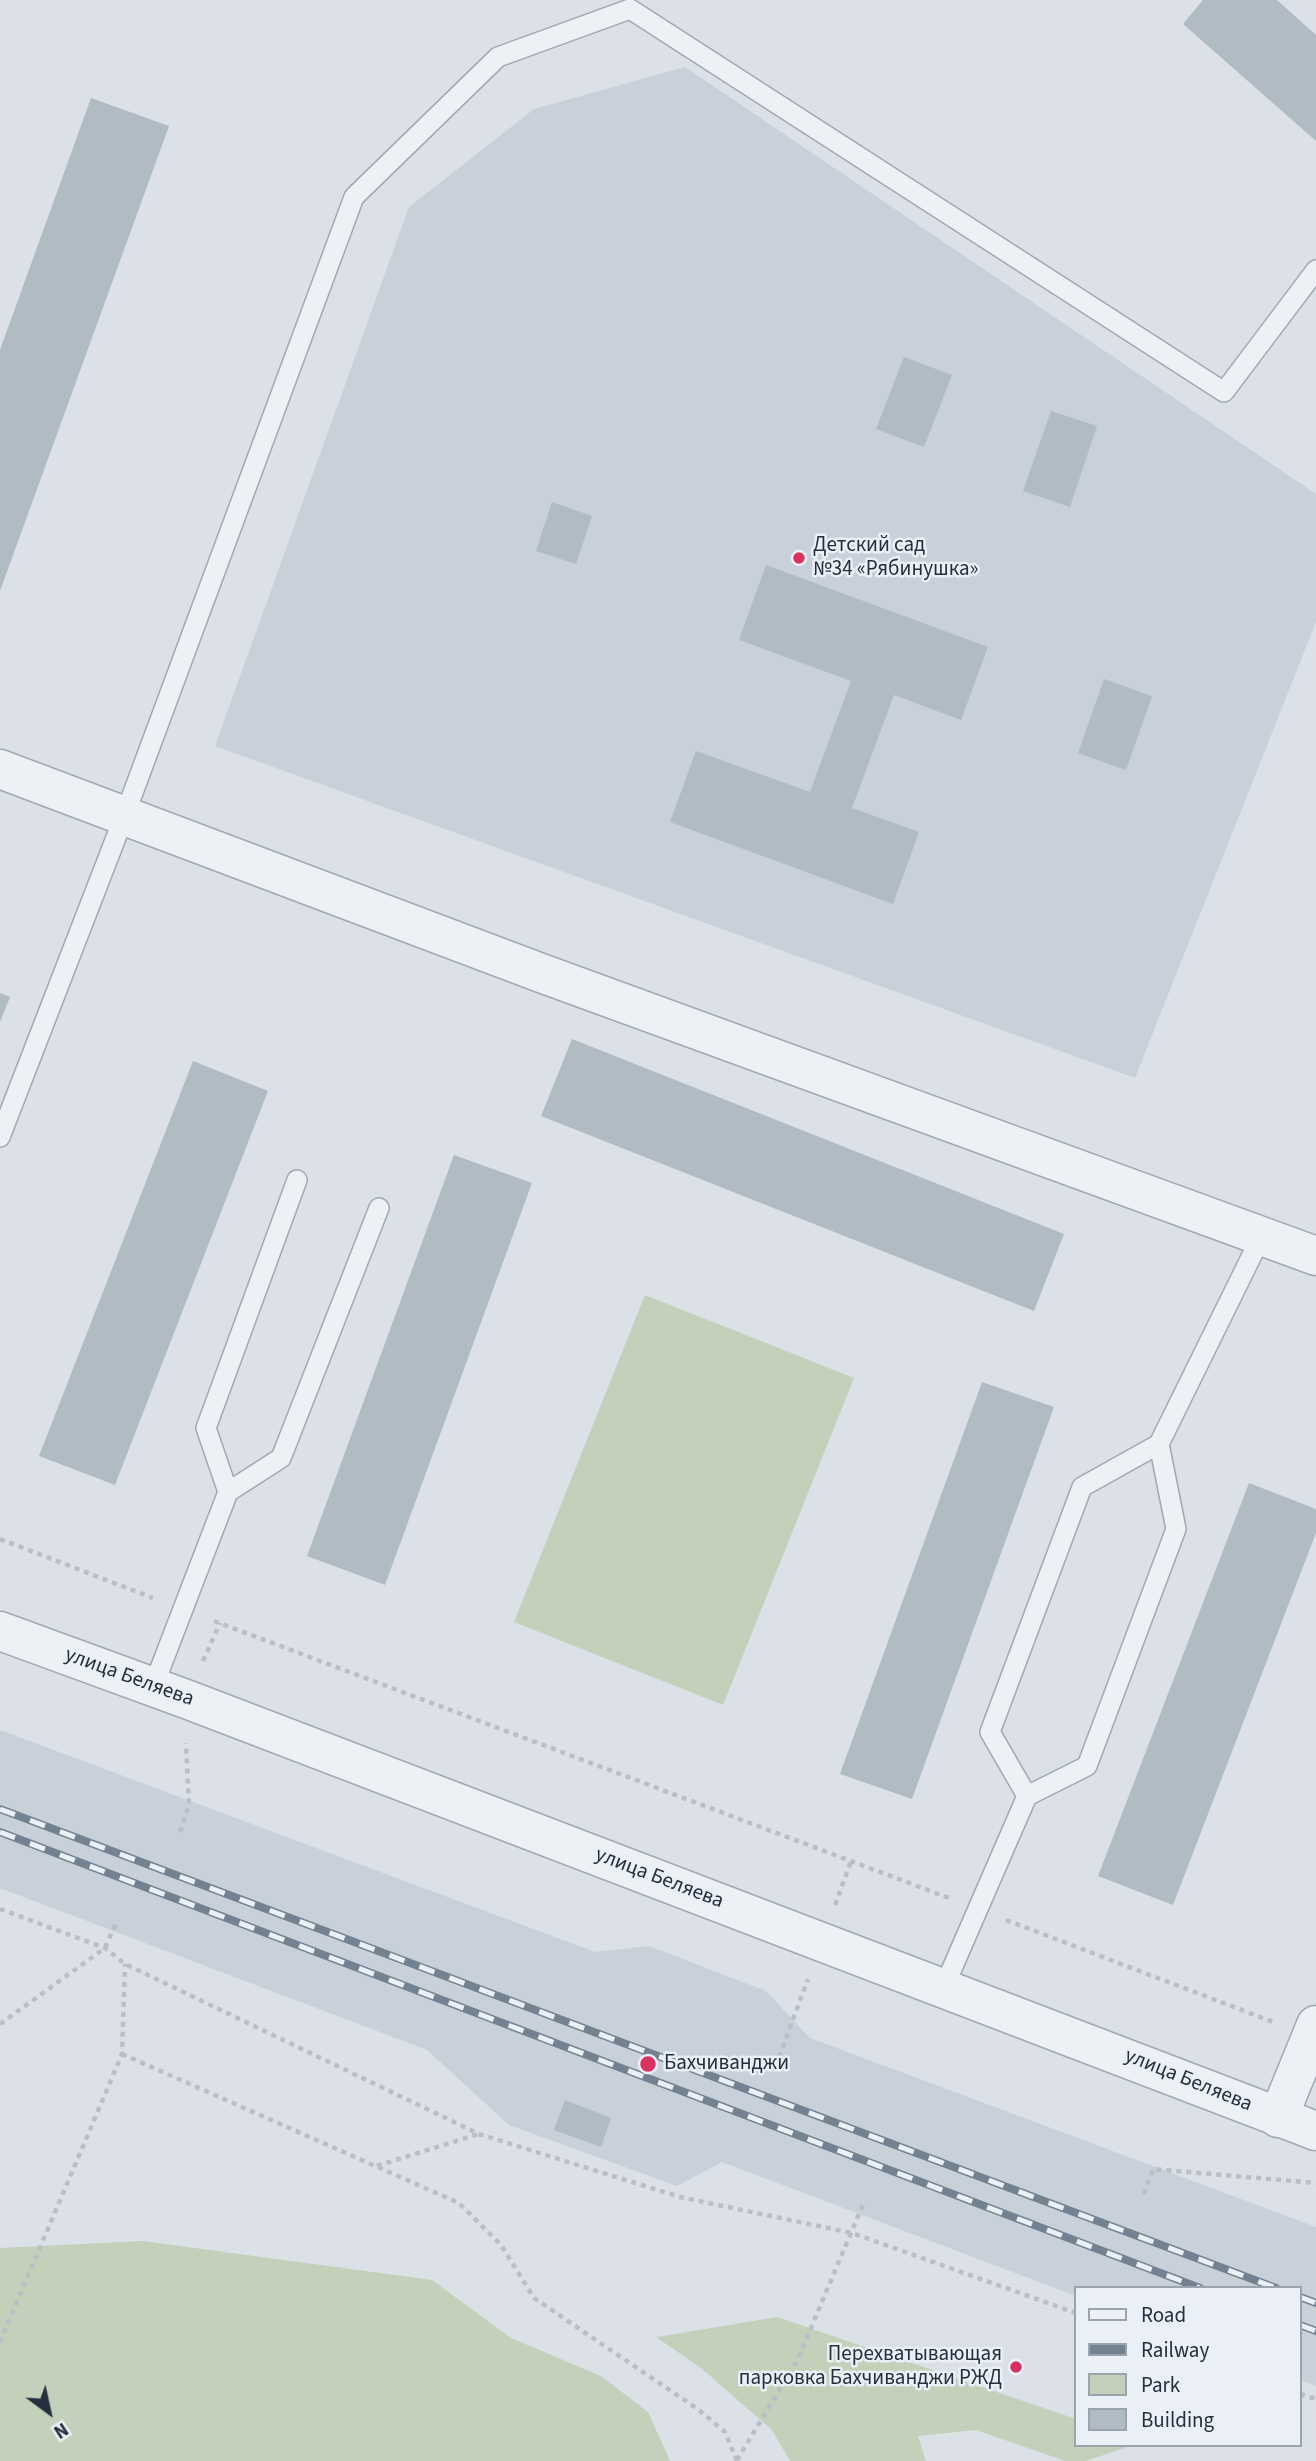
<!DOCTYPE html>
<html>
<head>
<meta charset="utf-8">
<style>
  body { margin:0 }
  #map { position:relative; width:1316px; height:2461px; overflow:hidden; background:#dbe1e7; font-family:"Source Sans 3",sans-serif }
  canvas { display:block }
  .legend { position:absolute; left:1074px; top:2286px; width:228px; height:161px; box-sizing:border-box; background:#eaf0f5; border:2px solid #9ba3ac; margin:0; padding:9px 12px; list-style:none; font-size:21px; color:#24303e }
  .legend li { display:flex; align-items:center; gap:14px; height:35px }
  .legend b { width:35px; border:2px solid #9ba3ac }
  .north { position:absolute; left:14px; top:2377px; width:70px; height:70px; -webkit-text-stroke:5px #eaf0f5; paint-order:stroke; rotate:147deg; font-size:19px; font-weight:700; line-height:28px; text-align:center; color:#24303e }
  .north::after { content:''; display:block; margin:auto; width:24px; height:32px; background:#24303e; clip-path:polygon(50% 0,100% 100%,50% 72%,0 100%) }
</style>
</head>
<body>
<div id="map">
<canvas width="1316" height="2461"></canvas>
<ul class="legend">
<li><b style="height:9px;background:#edf1f5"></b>Road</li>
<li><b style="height:9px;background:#738291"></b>Railway</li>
<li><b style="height:19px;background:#c3d1bb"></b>Park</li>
<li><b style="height:19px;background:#b1bbc4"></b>Building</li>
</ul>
<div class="north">N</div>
</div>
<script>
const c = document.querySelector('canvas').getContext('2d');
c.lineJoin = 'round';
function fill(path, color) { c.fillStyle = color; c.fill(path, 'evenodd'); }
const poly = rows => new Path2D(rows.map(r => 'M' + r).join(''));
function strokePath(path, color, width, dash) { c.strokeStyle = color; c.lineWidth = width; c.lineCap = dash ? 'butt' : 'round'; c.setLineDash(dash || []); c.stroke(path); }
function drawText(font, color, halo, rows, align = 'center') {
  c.font = font + ' "Source Sans 3",sans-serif'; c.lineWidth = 5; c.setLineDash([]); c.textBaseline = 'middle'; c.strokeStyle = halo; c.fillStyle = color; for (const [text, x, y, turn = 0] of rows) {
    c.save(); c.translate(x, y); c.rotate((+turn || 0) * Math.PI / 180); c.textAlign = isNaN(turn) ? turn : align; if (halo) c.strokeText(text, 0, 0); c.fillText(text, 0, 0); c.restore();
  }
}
fill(poly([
  [685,67,1316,494,1316,622,1135,1078,215,746,409,207,534,109],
  [0,1730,595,1952,649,1946,766,1991,810,2038,1316,2227,1316,2386,1300,2380,1300,2288,1076,2288,1076,2296,722,2162,677,2186,509,2125,427,2050,0,1888]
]), '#c8d0d9');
fill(poly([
  [645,1295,854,1378,723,1705,514,1622],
  [143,2241,432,2280,511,2338,601,2376,648,2412,670,2461,0,2461,0,2248],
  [777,2317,1076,2419,1076,2445,1133,2445,1086,2461,1065,2461,976,2430,918,2436,926,2461,790,2461,772,2430,701,2368,656,2337]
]), '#c3d1bb');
fill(poly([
  [1203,0,1277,0,1316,35,1316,141,1183,24],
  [91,98,169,126,0,591,0,350],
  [904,357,952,375,924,447,876,429],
  [1051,411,1097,426,1070,507,1023,491],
  [552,502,592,516,576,564,536,551],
  [766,565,988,647,961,720,894,695,852,808,919,832,893,904,670,822,696,751,810,792,851,681,739,640],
  [1104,679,1152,696,1126,770,1078,753],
  [0,993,10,997,0,1022],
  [572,1039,1064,1234,1034,1311,541,1116],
  [193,1061,268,1091,115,1485,39,1456],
  [454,1155,532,1183,385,1585,307,1556],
  [982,1382,1054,1407,912,1799,840,1774],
  [1249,1483,1316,1509,1316,1533,1173,1905,1098,1876],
  [565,2100,611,2118,601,2147,554,2130]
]), '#b1bbc4');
const service = poly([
  [0,1137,124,817,354,197,498,57,630,9,1224,392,1316,270],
  [1159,1444,1082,1487,990,1732,1027,1796,1087,1766,1176,1529,1159,1444,1261,1237],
  [228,1492,281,1458,379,1208],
  [153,1687,228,1492,206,1428,297,1180],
  [944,1987,1027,1796]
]);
const minor = poly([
  [0,769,541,973,1316,1256],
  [1278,2118,1316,2025]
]);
const tertiary = poly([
  [0,1631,186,1699,1316,2131]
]);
strokePath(service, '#a0a8b1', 22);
strokePath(minor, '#a0a8b1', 41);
strokePath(tertiary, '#a0a8b1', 41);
strokePath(poly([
  [0,1539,153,1598],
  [214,1621,949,1898],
  [203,1661,220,1623],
  [180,1832,189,1805,186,1743],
  [835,1905,851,1861],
  [0,1909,105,1948,125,1964,479,2134,680,2197,852,2233,1076,2313],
  [1006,1920,1273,2022],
  [0,2024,105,1948,116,1923],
  [122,2054,459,2203,501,2245,534,2298,699,2410,725,2432,737,2461],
  [779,2057,808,1979],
  [377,2166,478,2134],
  [1144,2194,1153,2169,1316,2183],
  [0,2342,122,2054,125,1964],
  [1300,2394,1316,2399],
  [737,2460,797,2361,864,2202]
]), '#b9bfc5', 4.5, [5, 5]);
strokePath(service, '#edf1f5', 19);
strokePath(minor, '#edf1f5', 38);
strokePath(tertiary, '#edf1f5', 38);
const rail = poly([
  [0,1809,1276,2288],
  [0,1832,1200,2288],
  [1300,2297,1316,2303],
  [1300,2325,1316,2331]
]);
strokePath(rail, '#738291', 8);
strokePath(rail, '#eaf0f5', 5, [16]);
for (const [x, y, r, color] of [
  [799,558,7,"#d93260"],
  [648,2064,9,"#d93260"],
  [1016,2367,7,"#d93260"]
]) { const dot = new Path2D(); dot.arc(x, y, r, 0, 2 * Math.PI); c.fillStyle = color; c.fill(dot); strokePath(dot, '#eaf0f5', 2.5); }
drawText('21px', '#24303e', '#eaf0f5', [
  ["Детский сад",813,546],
  ["№34 «Рябинушка»",813,570],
  ["Бахчиванджи",664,2064],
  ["Перехватывающая",1002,2355,"right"],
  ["парковка Бахчиванджи РЖД",1002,2379,"right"]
], 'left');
drawText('21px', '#24303e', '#eaf0f5', [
  ["улица Беляева",129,1678,20],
  ["улица Беляева",659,1879,21],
  ["улица Беляева",1188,2081,22]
]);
</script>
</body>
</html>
